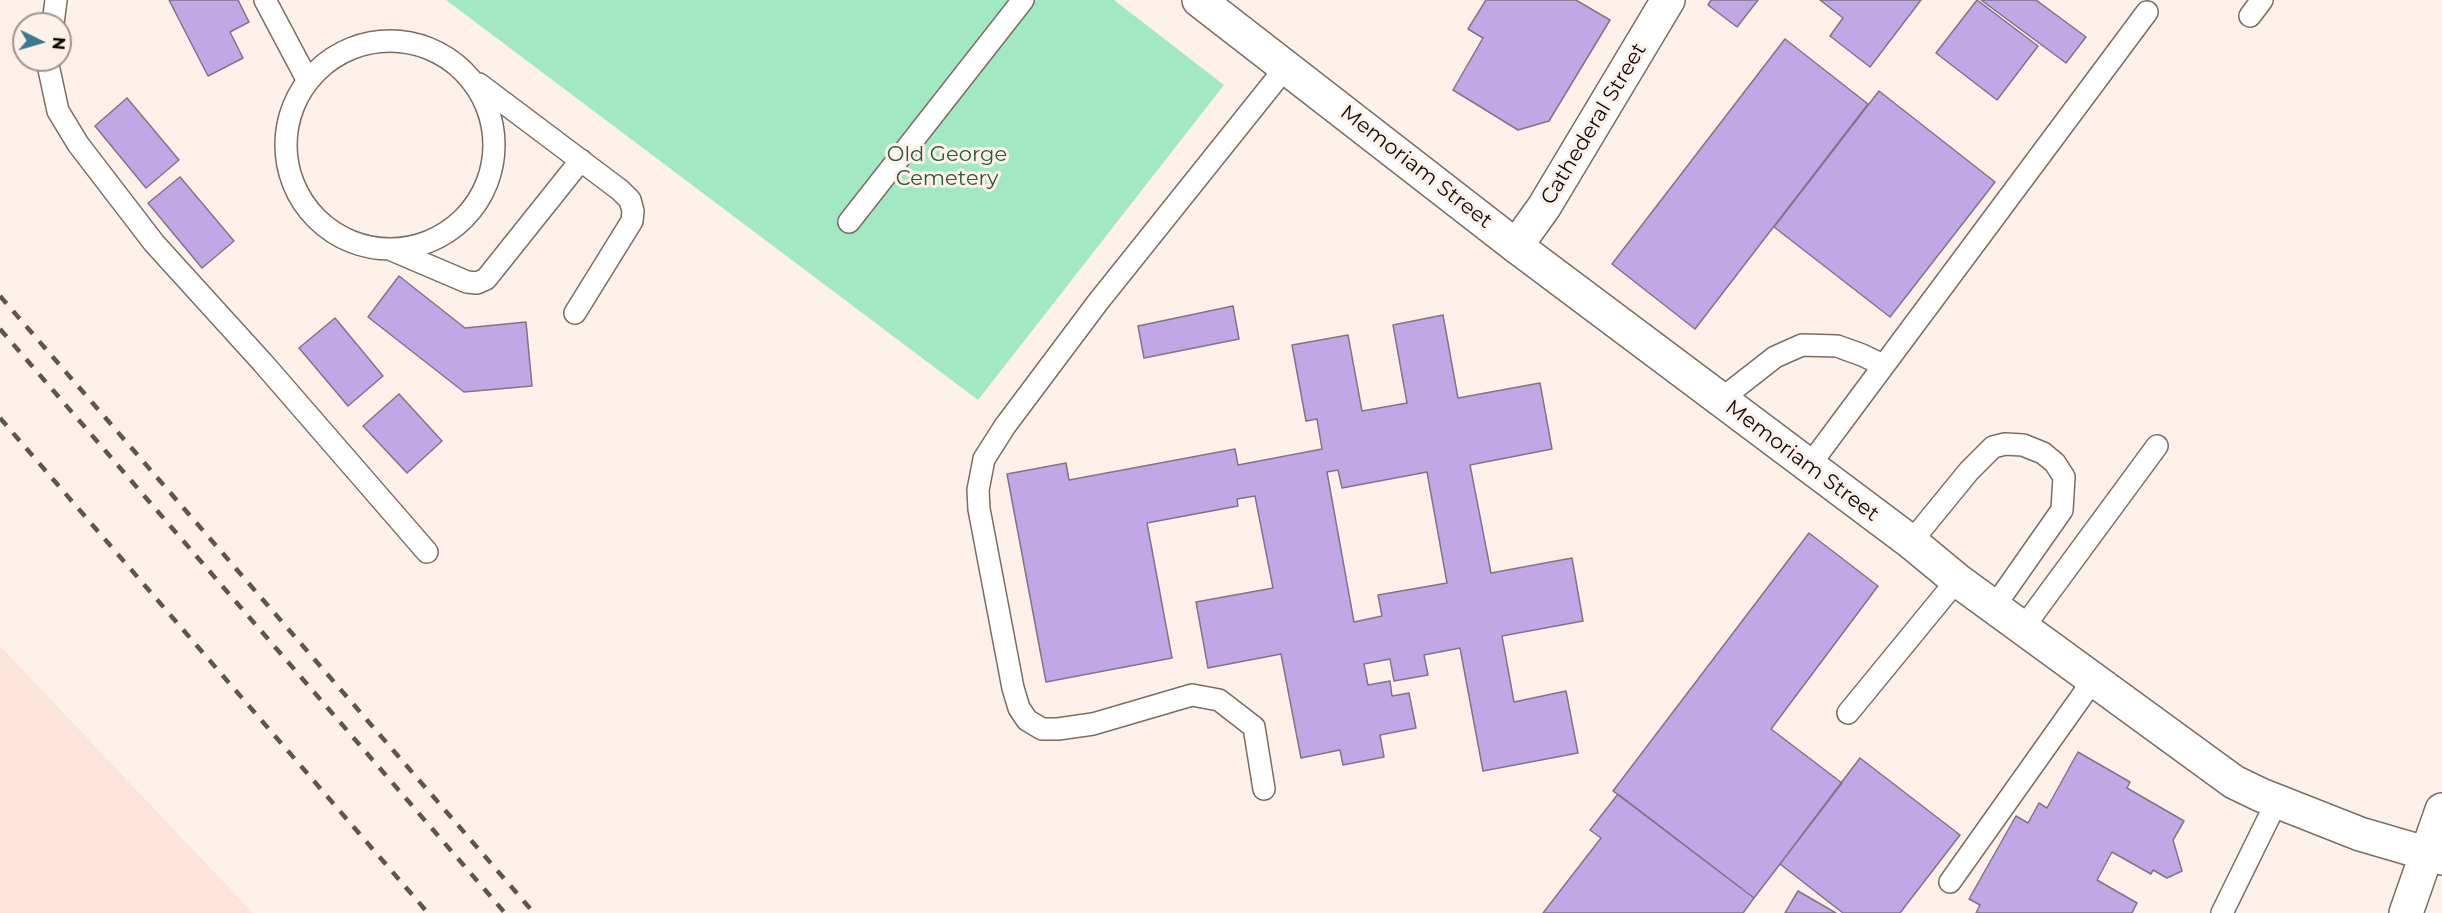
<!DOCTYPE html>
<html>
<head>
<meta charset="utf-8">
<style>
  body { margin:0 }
  #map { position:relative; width:2442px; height:913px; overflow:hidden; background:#fef1e9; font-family:Montserrat,sans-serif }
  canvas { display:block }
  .north { position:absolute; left:12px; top:12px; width:60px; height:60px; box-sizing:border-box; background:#fef1e9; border:2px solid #9f958f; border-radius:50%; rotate:95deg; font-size:16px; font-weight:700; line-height:24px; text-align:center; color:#100b08 }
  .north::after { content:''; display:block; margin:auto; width:21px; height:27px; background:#3b7a8e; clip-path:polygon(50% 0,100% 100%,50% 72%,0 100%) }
</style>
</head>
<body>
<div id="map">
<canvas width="2442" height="913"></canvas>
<div class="north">N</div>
</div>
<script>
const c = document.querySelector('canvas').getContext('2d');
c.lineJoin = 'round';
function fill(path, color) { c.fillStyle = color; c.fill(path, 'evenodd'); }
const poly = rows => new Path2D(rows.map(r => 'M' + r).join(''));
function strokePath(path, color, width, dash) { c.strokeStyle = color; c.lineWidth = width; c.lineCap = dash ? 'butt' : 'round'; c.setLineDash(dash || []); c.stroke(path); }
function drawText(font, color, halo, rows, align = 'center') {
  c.font = font + ' Montserrat,sans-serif'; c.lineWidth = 6; c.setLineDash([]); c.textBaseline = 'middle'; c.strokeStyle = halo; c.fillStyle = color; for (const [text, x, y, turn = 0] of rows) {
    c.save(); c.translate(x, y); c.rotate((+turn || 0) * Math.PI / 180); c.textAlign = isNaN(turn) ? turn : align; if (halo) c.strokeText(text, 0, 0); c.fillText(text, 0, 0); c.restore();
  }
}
fill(poly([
  [0,646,253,913,0,913]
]), '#fde4db');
fill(poly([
  [446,0,1114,0,1224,85,978,400]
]), '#a2e8c3');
const building = poly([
  [169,0,238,0,249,22,230,32,243,58,208,76,169,0],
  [1486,0,1576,0,1610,20,1549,121,1518,130,1453,90,1483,38,1468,29,1486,0],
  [1711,0,1758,0,1737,27,1708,5,1711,0],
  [1820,0,1921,0,1870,67,1830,36,1843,18,1820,0],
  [1977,0,2038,46,1997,100,1936,53,1977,0],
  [1981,0,2036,0,2086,37,2066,63,1981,0],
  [1785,39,1868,104,1695,329,1612,264,1785,39],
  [1879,91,1995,182,1890,317,1774,227,1879,91],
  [127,98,179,160,146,188,95,126,127,98],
  [180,177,234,241,202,268,148,203,180,177],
  [399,276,465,328,526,322,532,386,464,392,368,317,399,276],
  [1233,306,1239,339,1144,358,1138,326,1233,306],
  [1443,315,1458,398,1540,383,1552,449,1470,465,1491,573,1572,558,1583,621,1502,636,1514,702,1566,691,1578,753,1483,771,1460,648,1424,655,1428,675,1394,681,1390,659,1364,664,1368,685,1390,681,1392,696,1409,693,1416,728,1380,735,1384,757,1343,765,1340,750,1301,758,1281,654,1208,668,1196,602,1273,588,1255,496,1237,499,1238,506,1147,523,1172,658,1046,682,1007,474,1066,463,1069,480,1235,449,1238,465,1322,449,1317,419,1306,421,1292,345,1348,335,1362,411,1407,403,1393,325,1443,315],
  [1338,470,1342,488,1427,472,1447,583,1378,595,1382,616,1354,622,1327,472,1338,470],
  [335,318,383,376,348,406,299,348,335,318],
  [399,394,442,441,407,473,363,426,399,394],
  [1809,533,1878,586,1771,729,1842,783,1754,898,1613,791,1809,533],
  [2078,752,2130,782,2127,788,2184,821,2173,840,2182,871,2167,878,2153,870,2151,874,2112,852,2097,880,2137,903,2132,913,1976,913,1980,905,1969,899,2016,816,2028,823,2039,803,2047,808,2078,752],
  [1860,758,1960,835,1900,913,1843,913,1780,864,1860,758],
  [1618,794,1754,898,1743,913,1543,913,1601,838,1590,830,1618,794],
  [1798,891,1836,913,1785,913,1798,891]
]);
fill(building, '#c1a7e6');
strokePath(building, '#7c7785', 1.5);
const lane = poly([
  [265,0,308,81],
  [2250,16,2262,0],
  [53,24,56,0],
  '286 145a104 104 0 1 1 208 0a104 104 0 1 1-208 0Z',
  [47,60,58,111,78,144,154,243,263,363,427,552],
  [479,84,620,190,630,200,633,211,632,221,575,313],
  [849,222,1023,0],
  [392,250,467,282,477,283,486,279,581,160],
  [1720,400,1775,357,1802,345,1837,346,1862,355,1883,365],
  [1809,466,2147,12],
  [1911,542,1969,471,1993,447,2005,444,2023,445,2043,453,2055,463,2064,477,2062,510,1994,607],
  [2023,628,2157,446],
  [1848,713,1957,580],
  [1264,789,1254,727,1219,700,1192,695,1093,724,1058,729,1042,729,1027,720,1019,708,1013,688,979,509,978,490,984,459,1005,426,1098,302,1286,67],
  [1950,882,2094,679],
  [2222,913,2277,801]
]);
const street = poly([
  [1516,246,1544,207,1668,0]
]);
const secondary = poly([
  [1199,0,1516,246,1911,542,1957,580,2234,782,2261,795,2360,834,2442,858]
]);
const highway = poly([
  [2406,913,2442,810]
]);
strokePath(lane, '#7b6d64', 24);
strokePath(street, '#7b6d64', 36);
strokePath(secondary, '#7b6d64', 36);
strokePath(highway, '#7b6d64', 36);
strokePath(lane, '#fff', 21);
strokePath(street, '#fff', 33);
strokePath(secondary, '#fff', 33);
strokePath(highway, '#fff', 33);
strokePath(poly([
  [0,296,534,913],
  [0,329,505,913],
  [0,418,428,913]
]), '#5c5550', 4.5, [10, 10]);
drawText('21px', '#100b08', '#fef1e9', [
  ["Cathederal Street",1594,124,-59],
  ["Memoriam Street",1416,167,38],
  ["Memoriam Street",1802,461,37]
]);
drawText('21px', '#245b41', '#fef1e9', [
  ["Old George",947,155],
  ["Cemetery",947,179]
]);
</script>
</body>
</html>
